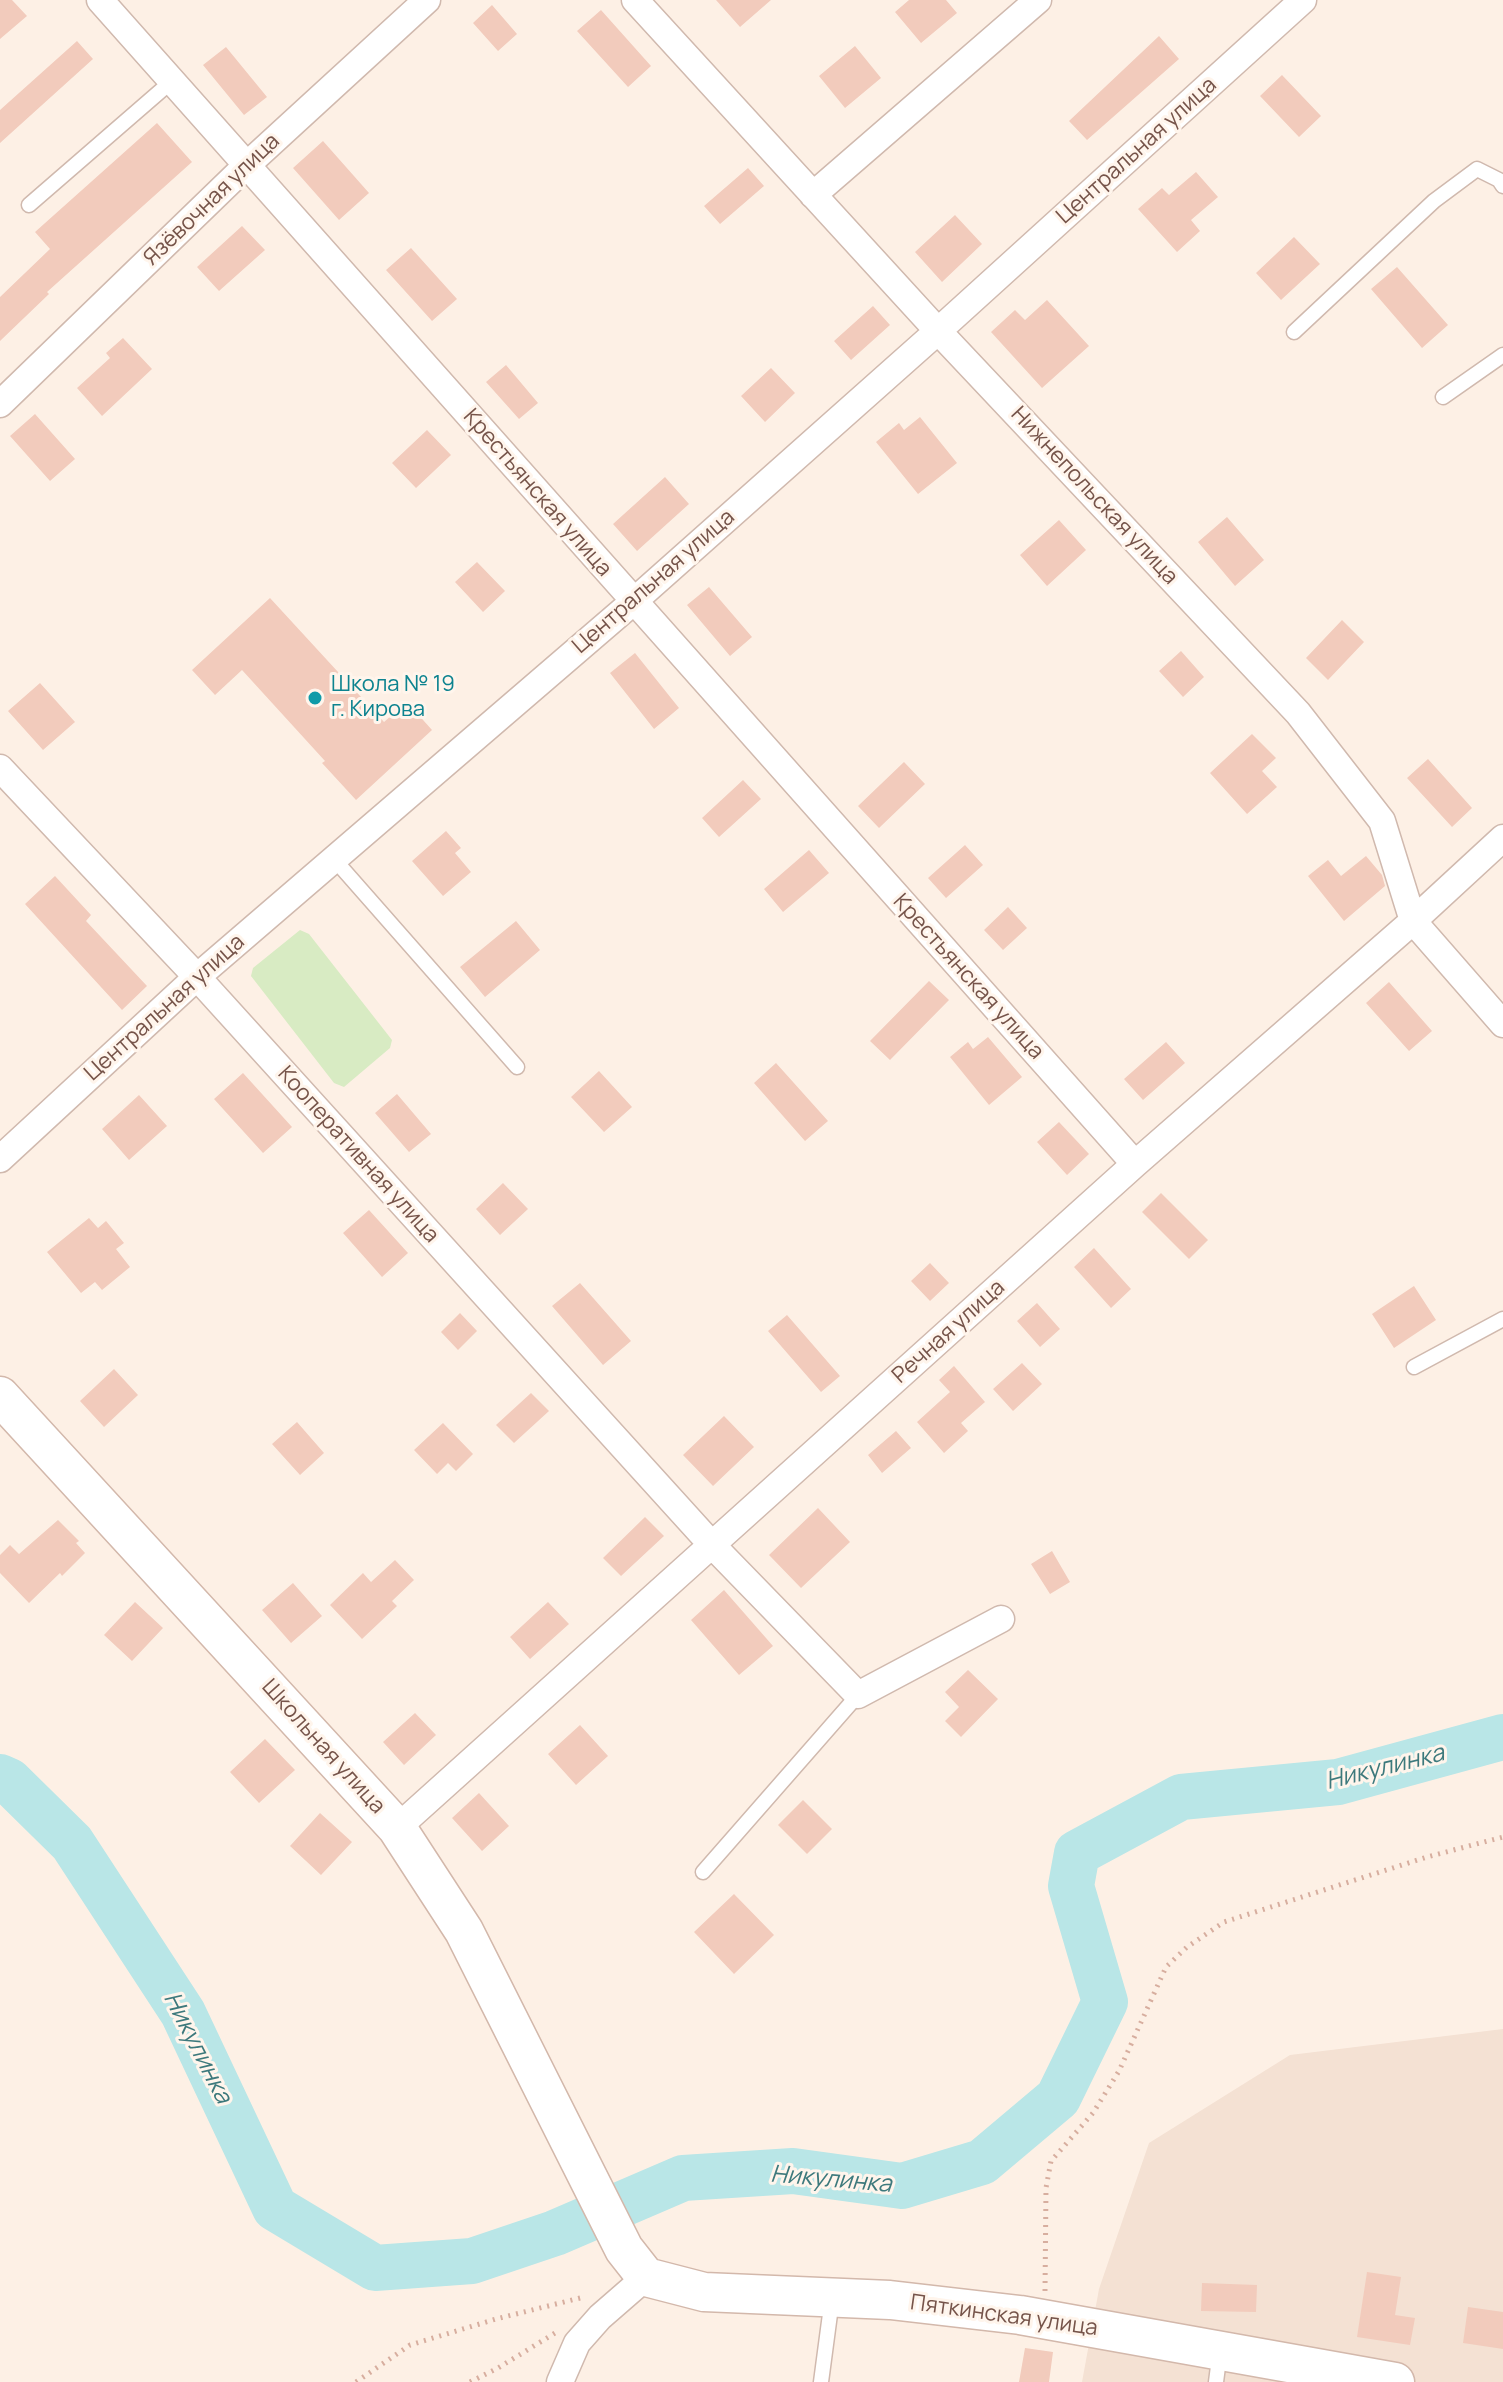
<!DOCTYPE html>
<html>
<head>
<meta charset="utf-8">
<style>
  body { margin:0 }
  canvas { display:block; background:#fdf0e5 }
</style>
</head>
<body>
<canvas width="1503" height="2382"></canvas>
<script>
const c = document.querySelector('canvas').getContext('2d');
c.lineJoin = 'round';
function fill(path, color) { c.fillStyle = color; c.fill(path, 'evenodd'); }
const poly = rows => new Path2D(rows.map(r => 'M' + r).join(''));
function strokePath(path, color, width, dash) { c.strokeStyle = color; c.lineWidth = width; c.lineCap = dash ? 'butt' : 'round'; c.setLineDash(dash || []); c.stroke(path); }
function drawText(font, color, halo, rows, align = 'center') {
  c.font = font + ' Manrope,sans-serif'; c.lineWidth = 6; c.setLineDash([]); c.textBaseline = 'middle'; c.strokeStyle = halo; c.fillStyle = color; for (const [text, x, y, turn = 0] of rows) {
    c.save(); c.translate(x, y); c.rotate((+turn || 0) * Math.PI / 180); c.textAlign = isNaN(turn) ? turn : align; if (halo) c.strokeText(text, 0, 0); c.fillText(text, 0, 0); c.restore();
  }
}
fill(poly([
  [1503,2029,1503,2382,1082,2382,1099,2289,1149,2143,1290,2055]
]), '#f4e1d3');
fill(poly([
  [300,930,309,934,392,1040,390,1048,344,1087,334,1083,251,976,253,968]
]), '#d8ebc3');
strokePath(poly([
  [0,1777,9,1781,72,1843,183,2013,275,2208,375,2268,472,2261,555,2233,683,2178,793,2171,902,2186,982,2162,1058,2098,1105,2002,1071,1886,1077,1853,1181,1797,1338,1782,1503,1737]
]), '#b9e6e7', 46);
fill(poly([
  [0,0,12,0,27,16,0,39],
  [716,0,771,0,740,27],
  [909,0,946,0,957,13,921,43,895,12],
  [492,5,517,34,498,51,473,23],
  [601,10,651,66,628,87,577,31],
  [1159,36,1179,59,1087,140,1069,121],
  [77,41,93,59,0,143,0,110],
  [855,46,881,78,845,108,819,76],
  [226,47,267,97,244,115,203,65],
  [1282,75,1321,116,1299,137,1260,96],
  [157,123,192,162,47,292,49,294,0,341,0,297,50,249,35,232],
  [323,141,369,193,339,220,293,168],
  [748,168,764,186,720,224,704,206],
  [1196,172,1218,197,1191,220,1200,231,1177,252,1138,209,1162,188,1169,195],
  [955,215,982,244,942,282,915,252],
  [242,226,265,250,219,291,197,267],
  [1294,237,1320,264,1281,300,1256,273],
  [411,248,457,299,432,321,386,270],
  [1397,267,1448,325,1422,348,1371,289],
  [1047,300,1089,346,1042,388,991,332,1015,310,1025,320],
  [873,306,890,325,851,360,834,341],
  [123,338,152,369,102,416,77,388,110,358,106,353],
  [506,365,538,403,519,419,486,382],
  [771,368,795,393,765,422,741,396],
  [35,414,75,459,50,481,10,436],
  [920,417,957,463,918,494,876,442,899,423,904,430],
  [427,430,451,455,416,488,392,463],
  [665,477,689,504,637,551,613,524],
  [1227,517,1264,560,1235,586,1198,542],
  [1059,520,1086,550,1047,586,1020,555],
  [477,562,505,591,483,612,455,582],
  [709,587,752,637,730,656,687,605],
  [270,598,384,722,407,702,432,730,356,800,322,763,325,761,242,670,215,695,192,670],
  [1342,620,1364,642,1328,680,1306,658],
  [1181,651,1204,677,1183,697,1159,671],
  [635,653,679,708,654,729,610,673],
  [40,683,75,722,43,750,8,711],
  [1252,734,1276,758,1262,771,1277,787,1247,814,1210,773],
  [1428,759,1472,808,1452,827,1407,778],
  [904,762,925,784,879,828,858,806],
  [743,780,761,799,719,837,702,818],
  [446,831,461,848,455,853,471,872,443,896,412,861],
  [965,845,983,865,946,898,928,878],
  [809,850,829,873,783,912,764,889],
  [1366,856,1382,875,1385,886,1344,921,1308,876,1328,860,1341,876],
  [55,876,91,915,86,921,147,986,122,1010,25,904],
  [1008,907,1027,928,1003,950,984,930],
  [516,921,540,950,485,997,460,967],
  [929,981,949,1000,890,1060,870,1041],
  [1389,982,1432,1031,1409,1051,1366,1003],
  [988,1037,1022,1077,989,1105,950,1057,968,1042,973,1049],
  [1166,1042,1185,1063,1143,1100,1124,1079],
  [776,1063,828,1121,805,1141,754,1083],
  [599,1071,632,1107,604,1132,571,1097],
  [243,1073,292,1127,263,1153,214,1099],
  [397,1094,431,1134,409,1152,375,1113],
  [139,1095,167,1126,129,1160,102,1129],
  [1059,1122,1089,1154,1067,1175,1037,1142],
  [503,1183,528,1209,500,1235,476,1209],
  [1161,1193,1208,1240,1189,1259,1142,1212],
  [369,1210,408,1253,382,1277,343,1233],
  [89,1218,98,1228,106,1221,124,1243,116,1249,130,1267,102,1290,95,1282,81,1293,47,1252],
  [1094,1248,1131,1289,1111,1308,1074,1267],
  [930,1263,949,1283,930,1301,911,1281],
  [580,1283,631,1341,603,1365,552,1306],
  [1414,1286,1436,1320,1394,1348,1372,1314],
  [1037,1303,1060,1329,1040,1347,1017,1321],
  [460,1313,477,1331,458,1350,441,1332],
  [787,1315,840,1376,821,1392,768,1331],
  [1022,1363,1042,1384,1013,1411,993,1389],
  [954,1366,985,1402,961,1423,968,1431,944,1453,917,1422,950,1392,939,1380],
  [114,1369,138,1395,104,1427,80,1401],
  [531,1393,549,1411,514,1443,496,1425],
  [724,1416,754,1447,713,1486,683,1455],
  [297,1422,324,1453,300,1475,272,1444],
  [443,1423,473,1454,456,1471,448,1463,437,1474,414,1450],
  [896,1431,911,1448,882,1473,868,1455],
  [818,1508,850,1542,801,1588,769,1555],
  [645,1517,664,1536,621,1576,603,1558],
  [58,1520,79,1541,76,1543,85,1553,62,1576,60,1573,29,1603,0,1573,0,1555,10,1545,19,1554],
  [1052,1551,1070,1582,1050,1594,1031,1564],
  [395,1560,414,1580,392,1601,397,1606,362,1639,330,1605,363,1573,371,1582],
  [293,1583,322,1616,291,1643,262,1610],
  [724,1590,773,1646,739,1675,691,1620],
  [135,1602,163,1628,132,1661,104,1635],
  [548,1602,569,1624,530,1659,510,1637],
  [968,1670,998,1699,961,1737,945,1721,959,1707,945,1692],
  [415,1713,436,1735,404,1765,383,1742],
  [580,1725,608,1756,576,1785,548,1754],
  [265,1739,295,1770,259,1803,230,1772],
  [479,1793,509,1826,482,1851,452,1818],
  [803,1800,832,1829,807,1854,778,1825],
  [320,1813,352,1842,321,1875,290,1846],
  [734,1894,774,1935,734,1974,694,1932],
  [1367,2272,1401,2277,1395,2315,1415,2318,1410,2345,1357,2337],
  [1202,2283,1257,2285,1256,2312,1201,2311],
  [1468,2307,1503,2312,1503,2349,1463,2343],
  [1025,2348,1053,2352,1049,2382,1019,2382]
]), '#f2cbbc');
const lane = poly([
  [29,205,172,81],
  [1294,332,1434,201,1477,169,1499,180,1503,186],
  [1443,397,1503,355],
  [334,859,517,1067],
  [1414,1367,1503,1319],
  [703,1872,858,1695],
  [821,2382,832,2299],
  [1216,2382,1220,2351]
]);
const street = poly([
  [100,0,1135,1164],
  [635,0,938,331,1298,713,1382,821,1413,921,1503,1024],
  [813,195,1038,0],
  [0,404,247,165,427,0],
  [0,768,197,977,713,1546,858,1695,1001,1619],
  [0,1159,197,977,633,602,938,331,1303,0],
  [397,1828,1135,1164,1413,921,1503,838],
  [560,2382,577,2343,600,2317,646,2277]
]);
const secondary = poly([
  [0,1396,397,1828,464,1931,624,2249,646,2277,704,2292,890,2300,1020,2315,1395,2382]
]);
strokePath(lane, '#d0b9ae', 17);
strokePath(street, '#d0b9ae', 29);
strokePath(secondary, '#d3b8ab', 41);
strokePath(poly([
  [1045,2291,1046,2188,1051,2161,1093,2113,1119,2071,1166,1967,1187,1947,1224,1922,1427,1857,1503,1837],
  [356,2382,410,2345,496,2319,584,2297],
  [470,2382,498,2368,555,2333]
]), '#d7ae9f', 5, [2, 6]);
strokePath(lane, '#fff', 14);
strokePath(street, '#fff', 26);
strokePath(secondary, '#fff', 38);
for (const [x, y, r, color] of [
  [315,698,8,"#0f9aa8"]
]) { const dot = new Path2D(); dot.arc(x, y, r, 0, 2 * Math.PI); c.fillStyle = color; c.fill(dot); strokePath(dot, '#fff5ec', 3); }
drawText('22px', '#76544a', '#fff5ec', [
  ["Центральная улица",1137,151,-42],
  ["Язёвочная улица",212,200,-44],
  ["Крестьянская улица",537,493,49],
  ["Нижнепольская улица",1094,496,47],
  ["Центральная улица",654,582,-41],
  ["Крестьянская улица",968,977,48],
  ["Центральная улица",165,1008,-42],
  ["Кооперативная улица",358,1155,48],
  ["Речная улица",949,1332,-42],
  ["Школьная улица",323,1747,48],
  ["Пяткинская улица",1004,2316,8]
]);
drawText('22px', '#0d838f', '#fff5ec', [
  ["Школа № 19",331,685],
  ["г. Кирова",331,710]
], 'left');
drawText('italic 24px', '#3d797c', '#fff5ec', [
  ["Никулинка",1385,1768,-14],
  ["Никулинка",197,2048,63],
  ["Никулинка",831,2180,5]
]);
</script>
</body>
</html>
